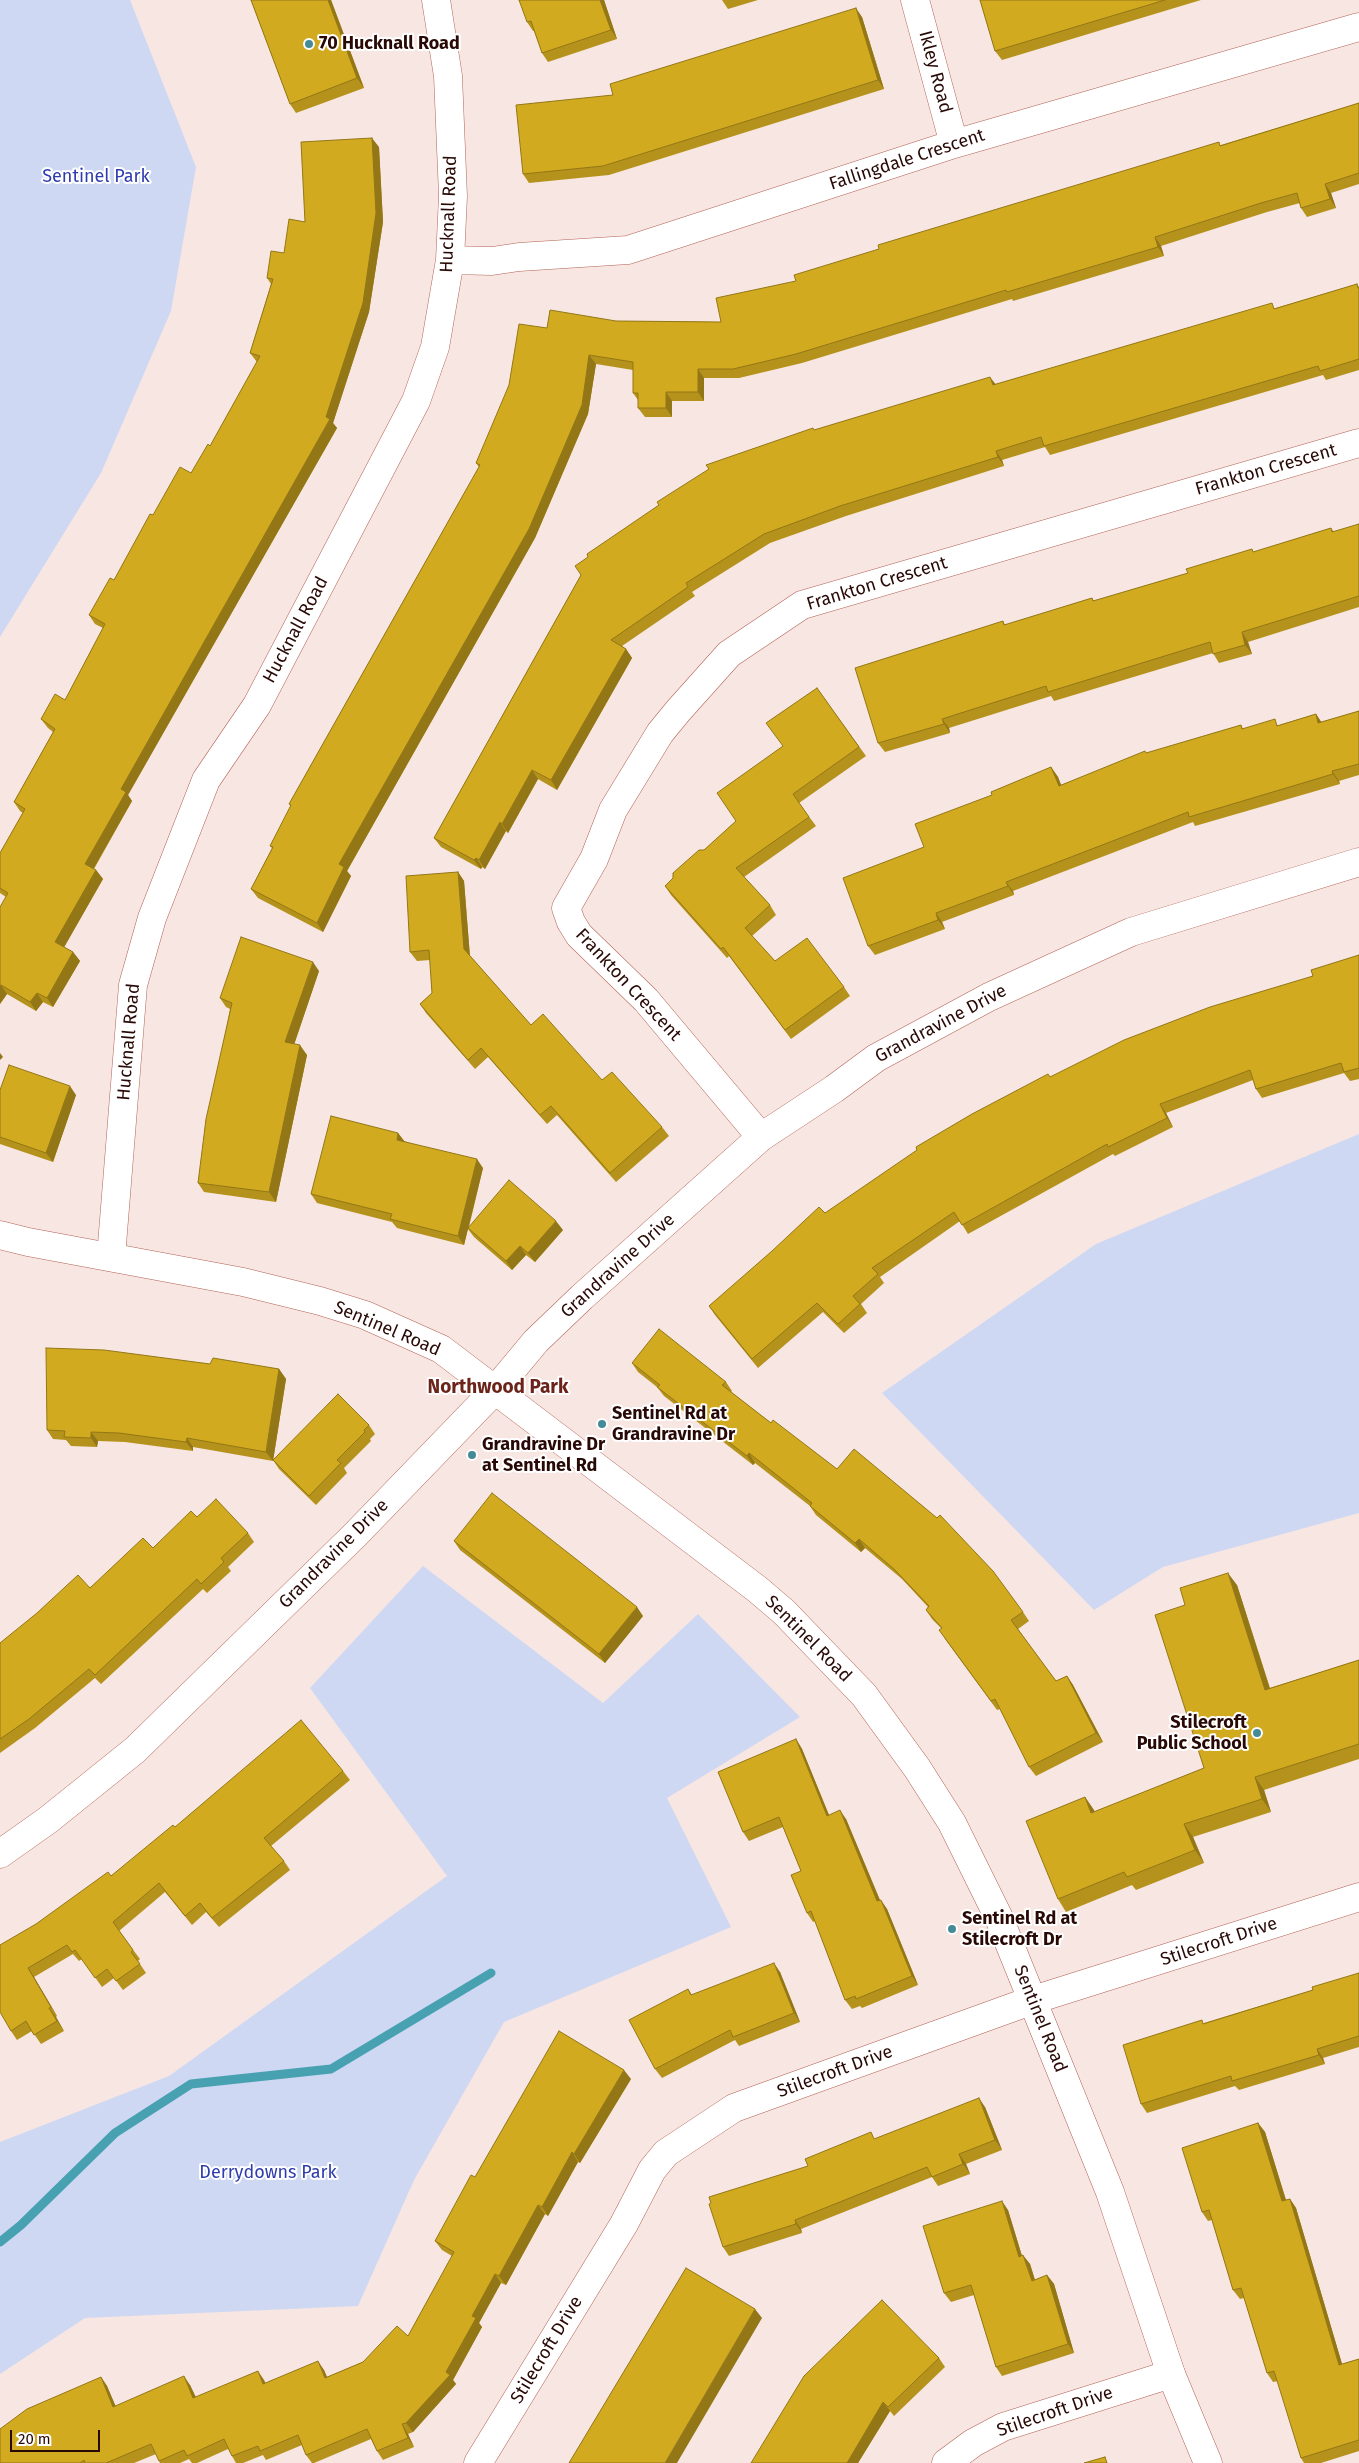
<!DOCTYPE html>
<html>
<head>
<meta charset="utf-8">
<style>
  body { margin:0 }
  #map { position:relative; width:1359px; height:2463px; overflow:hidden; background:#f8e6e2; font-family:"Fira Sans",sans-serif }
  canvas { display:block }
  .scale { position:absolute; left:10px; top:2430px; width:90px; height:22px; box-sizing:border-box; border:2px solid #280906; border-top:0; padding-left:6px; font-size:15px; line-height:18px; white-space:nowrap; color:#280906; -webkit-text-stroke:4px #fff; paint-order:stroke }
</style>
</head>
<body>
<div id="map">
<canvas width="1359" height="2463"></canvas>
<div class="scale">20 m</div>
</div>
<script>
const c = document.querySelector('canvas').getContext('2d');
c.lineJoin = 'round';
function fill(path, color) { c.fillStyle = color; c.fill(path, 'evenodd'); }
const poly = rows => new Path2D(rows.map(r => 'M' + r).join(''));
function strokePath(path, color, width, dash) { c.strokeStyle = color; c.lineWidth = width; c.lineCap = dash ? 'butt' : 'round'; c.setLineDash(dash || []); c.stroke(path); }
function drawText(font, color, halo, rows, align = 'center') {
  c.font = font + ' "Fira Sans",sans-serif'; c.lineWidth = 4; c.setLineDash([]); c.textBaseline = 'middle'; c.strokeStyle = halo; c.fillStyle = color; for (const [text, x, y, turn = 0] of rows) {
    c.save(); c.translate(x, y); c.rotate((+turn || 0) * Math.PI / 180); c.textAlign = isNaN(turn) ? turn : align; if (halo) c.strokeText(text, 0, 0); c.fillText(text, 0, 0); c.restore();
  }
}
fill(poly([
  [0,0,130,0,196,167,171,311,101,473,0,637],
  [1359,1134,1359,1513,1163,1567,1094,1610,882,1393,1096,1244],
  [423,1566,603,1703,698,1614,800,1717,667,1798,731,1927,504,2022,414,2180,358,2306,85,2318,0,2374,0,2142,169,2076,447,1876,310,1688]
]), '#cfd8f3');
strokePath(poly([
  [0,2242,21,2225,115,2133,191,2084,331,2069,491,1973]
]), '#47a1b1', 9);
const minor = poly([
  [915,0,954,144],
  [450,260,492,261,519,257,628,250,954,144,1359,27],
  [761,1137,646,1000,579,935,571,922,566,908,594,859,613,810,660,733,678,711,729,654,802,605,1359,443],
  [111,1257,133,985,152,918,206,780,257,705,416,401,435,347,450,260,453,196,448,76,436,0],
  [478,2463,624,2224,652,2170,666,2153,734,2108,1033,2000,1359,1897],
  [946,2463,973,2443,1003,2427,1171,2374]
]);
const tertiary = poly([
  [0,1235,28,1242,243,1282,320,1301,365,1315,441,1349,757,1589,784,1612,864,1695,917,1768,952,1823,999,1918,1110,2192,1171,2374,1208,2463],
  [0,1854,48,1820,135,1750,355,1535,496,1389,536,1341,582,1297,761,1137,834,1089,876,1058,989,997,1131,932,1359,862]
]);
strokePath(minor, '#b26355', 29);
strokePath(tertiary, '#b26355', 29);
strokePath(minor, '#fff', 28);
strokePath(tertiary, '#fff', 28);
fill(poly([
  [251,0,331,0,364,88,296,113,290,104],
  [604,0,617,39,548,62,542,53,534,31,533,31,527,22],
  [722,0,758,0,728,9],
  [980,0,1201,0,1002,60,995,51],
  [862,17,884,89,609,175,529,183,523,174,613,95],
  [1359,103,1359,184,1331,193,1336,208,1307,217,1301,208,1300,203,1267,212,1161,246,1164,256,1013,301,1012,299,802,363,739,378,704,378,704,401,672,401,672,417,645,417,638,408,638,400,633,393,633,370,596,364,588,414,535,538,347,871,351,876,323,932,258,898,251,889,272,848,270,846,291,806,289,804,479,467,476,463,547,328,616,321,721,322,796,281,1221,145],
  [379,147,383,222,369,312,333,423,337,428,128,795,132,801,94,869,96,870,103,879,64,947,73,952,80,961,53,1007,43,1002,36,1011,7,994,0,1004,6,897,0,893,0,853,23,813,20,811,14,802,53,732,48,728,41,719,65,700,103,628,95,624,89,615,114,580,153,515,191,473,210,446,257,362,250,353,271,284,267,278,284,253],
  [1357,284,1359,287,1359,370,1326,380,1323,375,1050,455,1045,447,1002,460,1004,466,846,516,770,543,692,592,695,596,622,646,626,649,632,658,557,790,538,779,508,833,506,831,485,869,482,867,481,869,441,847,434,838,581,575,814,430,996,384,1276,308],
  [1359,524,1359,607,1248,642,1252,654,1219,663,1213,653,1054,701,1051,696,949,728,950,733,885,752,878,743,1003,621,1005,625,1092,598,1094,601,1188,573,1254,552,1331,528,1334,532],
  [817,688,866,756,799,803,816,826,744,877,770,905,776,915,752,936,775,961,844,987,850,996,791,1039,729,956,727,958,671,895,665,886,736,821,783,746],
  [1359,711,1359,775,1339,781,1340,784,1195,826,1193,822,1013,891,1014,895,942,922,945,929,875,955,868,946,924,847,992,795,1051,767,1058,777,1061,785,1147,753,1241,725,1243,729,1279,725,1316,714,1321,722],
  [458,872,464,881,470,956,531,1025,662,1127,669,1136,616,1182,557,1115,547,1124,488,1057,475,1069,426,1013,420,1004,432,993,430,960,417,961,410,952],
  [1359,955,1359,1079,1350,1081,1344,1073,1262,1098,1256,1089,1253,1080,1166,1113,1173,1127,1115,1156,1113,1154,968,1234,960,1221,880,1277,884,1283,861,1304,867,1313,844,1333,823,1312,758,1368,715,1315,709,1306,825,1213,1050,1077,1313,976],
  [319,971,294,1044,307,1055,276,1202,204,1192,198,1183,230,1009,226,1007,220,998],
  [0,1090,76,1095,53,1162,0,1144],
  [398,1133,404,1141,483,1168,469,1227,563,1230,535,1262,526,1255,512,1270,474,1237,468,1229,464,1245,397,1228,392,1222,317,1203,311,1194],
  [632,1363,726,1382,732,1391,731,1392,771,1423,1023,1612,1029,1621,1018,1629,1056,1681,1067,1676,1073,1685,1103,1742,1036,1776,1029,1767,1000,1709,997,1710,945,1639,941,1628,932,1619,926,1610,928,1607,902,1579,865,1548,861,1552,816,1515,810,1506,755,1463,753,1465,664,1396,657,1387,638,1372],
  [210,1364,279,1369,286,1379,273,1461,193,1447,193,1451,125,1442,98,1441,97,1447,71,1446,66,1440,53,1439,47,1430],
  [369,1425,375,1434,370,1439,371,1441,344,1468,347,1473,316,1505,279,1469,273,1460],
  [197,1517,248,1533,254,1542,228,1567,231,1571,207,1593,203,1589,101,1684,95,1678,35,1728,0,1753,0,1643,153,1548],
  [454,1541,643,1616,605,1663,460,1550],
  [1237,1585,1270,1688,1359,1660,1359,1759,1264,1790,1271,1812,1193,1837,1204,1863,1136,1890,1132,1885,1066,1912,1058,1899,1085,1797,1095,1812,1204,1768,1185,1605],
  [796,1739,802,1749,829,1815,846,1819,880,1900,887,1909,918,1985,862,2008,860,2006,852,2009,845,2000,815,1921,813,1922,807,1913,801,1871,783,1827,749,1841,743,1832],
  [343,1771,350,1780,271,1846,284,1861,290,1870,219,1927,206,1912,192,1925,165,1892,119,1931,140,1959,138,1961,146,1973,123,1990,114,1978,102,1987,82,1959,79,1961,73,1954,34,1977,57,2016,56,2017,64,2031,41,2044,32,2031,17,2040,11,2031,36,1924,111,1876,175,1827],
  [780,1972,800,2022,739,2046,735,2040,662,2078,655,2069,688,1989,692,1995],
  [1359,1973,1359,2047,1323,2058,1325,2064,1239,2090,1235,2086,1147,2113,1141,2104,1204,2023,1313,1990],
  [631,2079,580,2163,578,2162,548,2216,545,2214,506,2285,501,2283,479,2323,482,2327,453,2380,456,2384,413,2432,408,2434,414,2447,383,2460,377,2451,371,2439,314,2463,312,2463,306,2455,302,2445,266,2460,263,2455,243,2463,236,2463,228,2449,197,2463,192,2463,189,2459,180,2463,160,2463,156,2454,134,2463,0,2463,101,2377,107,2386,115,2406,190,2385,196,2397,264,2380,265,2383,324,2370,327,2377,363,2362,408,2336,452,2256,442,2250,435,2241,475,2177],
  [985,2107,1002,2150,966,2164,970,2174,938,2186,932,2177,801,2229,802,2233,729,2256,723,2247,808,2166,876,2139],
  [1258,2123,1265,2132,1286,2200,1290,2199,1296,2208,1342,2364,1359,2359,1359,2451,1321,2463,1304,2463,1301,2458,1278,2381,1273,2382,1267,2373,1244,2298,1240,2299,1233,2290,1212,2220,1208,2221,1202,2212],
  [1008,2210,1022,2256,1030,2264,1035,2280,1047,2275,1054,2284,1074,2353,1002,2376,996,2367,974,2295,951,2302,944,2293],
  [939,2358,945,2367,894,2416,890,2411,858,2463,751,2463]
]), '#b5921b');
fill(poly([
  [328,0,331,0,364,88,357,78],
  [600,0,604,0,617,39,611,30],
  [856,8,862,17,884,89,878,80],
  [372,138,379,147,383,222,369,312,333,423,337,428,128,795,132,801,91,873,85,864,121,789,326,417],
  [1325,184,1331,193,1336,208,1330,199],
  [1155,237,1161,246,1164,256,1158,247],
  [589,355,596,364,588,414,535,538,347,871,351,876,323,932,317,923,339,864],
  [698,369,704,378,704,401,698,392],
  [990,377,997,386,993,385],
  [666,392,672,401,672,417,666,408],
  [996,451,1002,460,1004,466,998,457],
  [1242,632,1248,642,1252,654,1245,645],
  [626,649,632,658,557,790,551,780],
  [1316,714,1322,723,1318,723],
  [942,719,949,728,950,733,944,724],
  [1051,767,1058,777,1065,795,1059,786],
  [532,770,538,779,508,833,502,824],
  [1332,771,1339,781,1340,784,1333,774],
  [500,822,506,831,485,869,479,860],
  [476,858,482,867,481,869,474,860],
  [96,870,103,879,62,951,55,942],
  [458,872,464,881,470,958,464,949],
  [1006,882,1013,891,1014,895,1008,886],
  [936,913,942,922,945,929,938,920],
  [73,952,80,961,53,1007,47,998],
  [313,962,319,971,292,1051,285,1042],
  [1,985,7,994,0,1004,0,986],
  [37,993,43,1002,36,1011,30,1002],
  [300,1045,307,1055,276,1202,269,1192],
  [0,1053,3,1057,0,1060],
  [70,1086,76,1095,53,1162,46,1153],
  [1160,1104,1166,1113,1173,1127,1167,1118],
  [398,1133,405,1142,397,1140],
  [477,1159,483,1168,464,1245,458,1236],
  [556,1221,563,1230,535,1262,528,1253],
  [520,1246,526,1255,512,1270,506,1261],
  [279,1369,286,1379,273,1461,266,1452],
  [91,1432,98,1441,97,1447,91,1438],
  [187,1438,193,1447,193,1451,186,1442],
  [749,1453,755,1463,753,1465,747,1456],
  [859,1539,865,1548,861,1552,855,1543],
  [1228,1573,1237,1585,1274,1702,1265,1690],
  [637,1607,643,1616,605,1663,599,1654],
  [1067,1676,1073,1685,1103,1742,1096,1733],
  [796,1739,802,1749,833,1825,827,1816],
  [1255,1777,1264,1790,1271,1812,1262,1799],
  [1085,1797,1094,1810,1100,1826,1091,1813],
  [840,1810,846,1819,884,1910,877,1901],
  [1184,1824,1193,1837,1204,1863,1195,1850],
  [881,1900,887,1909,918,1985,912,1976],
  [774,1963,780,1972,800,2022,794,2013],
  [28,1968,34,1977,57,2016,51,2007],
  [49,2008,56,2017,64,2031,57,2021],
  [1317,2049,1323,2058,1325,2064,1319,2055],
  [624,2070,631,2079,580,2163,574,2154],
  [979,2098,985,2107,1002,2150,995,2140],
  [1258,2123,1265,2132,1289,2210,1282,2201],
  [572,2152,578,2162,548,2216,542,2207],
  [959,2154,966,2164,970,2174,963,2164],
  [1290,2199,1296,2208,1345,2374,1339,2365],
  [1002,2201,1008,2210,1025,2266,1019,2257],
  [538,2205,545,2214,506,2285,499,2276],
  [795,2220,801,2229,802,2233,796,2224],
  [1023,2255,1030,2264,1038,2290,1032,2281],
  [495,2274,501,2283,479,2323,482,2327,453,2380,456,2384,413,2432,406,2423,446,2372,472,2316],
  [1047,2275,1054,2284,1074,2353,1068,2344],
  [755,2309,762,2318,677,2463,665,2463],
  [318,2361,324,2370,331,2387,325,2378],
  [258,2371,264,2380,270,2394,263,2384],
  [184,2376,190,2385,200,2407,193,2398],
  [101,2377,107,2386,120,2416,113,2407],
  [883,2402,890,2411,858,2463,847,2463],
  [402,2424,408,2434,414,2447,408,2438]
]), '#937716');
const building = poly([
  [251,0,328,0,357,78,290,104,251,0],
  [519,0,600,0,611,30,542,53,531,21,527,22,519,0],
  [980,0,1165,0,995,51,980,0],
  [856,8,878,80,603,166,523,174,516,105,613,95,610,84,856,8],
  [1359,103,1359,173,1325,184,1330,199,1301,208,1297,193,1261,203,1155,237,1158,247,1007,292,1006,290,796,354,733,369,698,369,698,392,666,392,666,408,638,408,638,393,633,393,633,362,589,355,582,405,529,529,339,864,344,867,317,923,251,889,273,847,270,846,291,805,289,804,480,465,476,463,509,385,519,324,547,328,550,310,616,321,721,322,716,298,796,281,794,275,879,249,878,245,1219,142,1220,146,1359,103],
  [372,138,376,213,363,303,326,417,330,419,121,789,126,792,85,864,96,870,55,942,73,952,47,998,37,993,30,1002,1,985,0,986,0,907,8,893,0,888,0,853,25,809,14,802,55,729,41,719,55,694,65,700,105,624,89,615,110,578,114,580,150,514,153,515,180,467,191,473,208,444,210,446,260,356,250,353,273,279,267,278,271,251,284,253,289,219,305,222,301,142,372,138],
  [1357,284,1358,288,1359,288,1359,359,1320,371,1318,366,1044,446,1041,437,996,451,998,457,840,506,764,534,686,583,688,587,611,640,626,649,551,780,532,770,502,824,500,822,479,860,476,858,474,860,434,838,581,575,575,566,588,557,587,554,659,505,657,502,709,469,706,465,813,428,814,430,990,377,993,385,1272,303,1274,309,1357,284],
  [1359,524,1359,596,1242,632,1245,645,1213,654,1210,642,1048,692,1046,686,942,719,944,724,878,743,855,668,1003,621,1004,625,1092,598,1093,601,1188,573,1186,569,1252,549,1253,552,1331,528,1332,532,1359,524],
  [817,688,859,747,793,794,809,817,736,868,770,905,745,928,775,961,807,938,844,987,785,1030,723,947,721,949,665,886,673,878,673,873,682,865,699,850,704,850,736,821,717,793,783,746,766,723,817,688],
  [1359,711,1359,764,1332,771,1333,774,1189,817,1188,812,1006,882,1008,886,936,913,938,920,868,946,843,878,924,847,915,824,992,795,991,792,1051,767,1059,786,1145,751,1146,753,1241,725,1242,729,1275,719,1277,726,1316,714,1318,723,1359,711],
  [458,872,464,949,531,1025,543,1014,602,1080,612,1072,662,1127,610,1173,551,1106,540,1115,481,1048,468,1060,420,1004,432,993,429,950,410,952,406,876,458,872],
  [241,937,313,962,285,1042,300,1045,269,1192,198,1183,206,1119,232,1003,220,998,241,937],
  [1359,955,1359,1068,1344,1072,1341,1063,1256,1089,1250,1070,1160,1104,1167,1118,1108,1147,1107,1144,962,1225,954,1212,872,1268,878,1274,853,1296,860,1304,838,1324,817,1303,752,1359,709,1306,772,1251,819,1207,825,1213,917,1150,916,1147,972,1114,1048,1074,1050,1077,1124,1040,1210,1007,1313,976,1311,970,1359,955],
  [9,1065,70,1086,46,1153,0,1137,0,1090,9,1065],
  [331,1116,398,1133,397,1140,477,1159,458,1236,390,1219,392,1214,311,1194,331,1116],
  [509,1180,556,1221,528,1253,520,1246,506,1261,468,1228,509,1180],
  [659,1329,726,1382,722,1385,771,1423,773,1420,837,1469,854,1449,937,1518,940,1515,993,1571,1023,1612,1011,1620,1056,1681,1067,1676,1096,1733,1029,1767,995,1699,991,1701,939,1630,942,1628,926,1610,929,1606,895,1570,859,1539,855,1543,810,1506,812,1503,749,1453,747,1456,657,1387,660,1385,632,1363,659,1329],
  [46,1348,104,1350,210,1364,213,1358,279,1369,266,1452,187,1438,186,1442,119,1433,91,1432,91,1438,64,1437,65,1431,47,1430,46,1348],
  [338,1394,369,1425,364,1430,365,1432,337,1460,341,1463,309,1496,273,1460,338,1394],
  [492,1493,637,1607,599,1654,454,1541,492,1493],
  [216,1499,248,1533,221,1558,224,1562,201,1584,197,1579,95,1675,89,1669,29,1719,0,1739,0,1643,37,1613,78,1575,90,1588,143,1538,153,1548,191,1511,197,1517,216,1499],
  [1228,1573,1265,1690,1359,1660,1359,1744,1255,1777,1262,1799,1184,1824,1195,1850,1127,1877,1124,1872,1058,1899,1026,1821,1085,1797,1091,1813,1204,1768,1155,1615,1185,1605,1180,1588,1228,1573],
  [301,1720,343,1771,264,1838,284,1861,212,1918,200,1903,185,1916,159,1883,113,1922,133,1950,131,1952,140,1964,116,1981,107,1969,95,1978,75,1950,72,1952,67,1945,28,1968,51,2007,49,2008,57,2021,34,2035,26,2021,11,2031,0,2012,0,1945,36,1924,108,1872,111,1876,173,1825,175,1827,301,1720],
  [796,1739,827,1816,840,1810,877,1901,881,1900,912,1976,856,1999,855,1996,845,2000,811,1911,807,1913,791,1875,801,1871,779,1817,743,1832,718,1772,796,1739],
  [774,1963,794,2013,733,2037,730,2030,655,2069,629,2020,688,1989,691,1995,774,1963],
  [1359,1973,1359,2036,1317,2049,1319,2055,1232,2081,1231,2076,1141,2104,1123,2045,1202,2020,1203,2024,1313,1990,1312,1987,1359,1973],
  [559,2031,624,2070,574,2154,572,2152,542,2207,538,2205,499,2276,495,2274,472,2316,476,2318,446,2372,450,2375,406,2423,402,2424,408,2438,377,2451,367,2429,306,2455,298,2435,260,2451,258,2446,232,2456,224,2439,187,2456,184,2450,159,2461,151,2444,106,2463,85,2463,84,2460,80,2463,0,2463,0,2429,27,2409,101,2377,113,2407,184,2376,193,2398,258,2371,263,2384,318,2361,325,2378,363,2362,397,2326,408,2336,454,2252,435,2241,471,2175,475,2177,559,2031],
  [979,2098,995,2140,959,2154,963,2164,932,2177,927,2167,795,2220,796,2224,723,2247,709,2204,711,2203,709,2197,808,2166,805,2159,871,2132,874,2139,979,2098],
  [1258,2123,1282,2201,1290,2199,1339,2365,1359,2359,1359,2440,1301,2458,1274,2371,1267,2373,1241,2288,1233,2290,1209,2210,1202,2212,1182,2148,1258,2123],
  [1002,2201,1019,2257,1023,2255,1032,2281,1047,2275,1068,2344,996,2367,971,2285,944,2293,923,2226,1002,2201],
  [686,2268,755,2309,665,2463,569,2463,686,2268],
  [882,2300,939,2358,888,2407,883,2402,847,2463,751,2463,804,2376,882,2300],
  [1105,2457,1107,2463,1084,2463,1105,2457]
]);
fill(building, '#d2aa1f');
strokePath(building, '#937716', 1);
for (const [x, y, r, color] of [
  [309,44,5,"#458a97"],
  [602,1424,5,"#458a97"],
  [472,1455,5,"#458a97"],
  [1257,1733,5,"#458a97"],
  [952,1929,5,"#458a97"]
]) { const dot = new Path2D(); dot.arc(x, y, r, 0, 2 * Math.PI); c.fillStyle = color; c.fill(dot); strokePath(dot, '#fff', 2); }
drawText('bold 18px', '#280906', '#fff', [
  ["70 Hucknall Road",319,44],
  ["Sentinel Rd at",612,1414],
  ["Grandravine Dr",612,1435],
  ["Grandravine Dr",482,1445],
  ["at Sentinel Rd",482,1466],
  ["Stilecroft",1247,1723,"right"],
  ["Public School",1247,1744,"right"],
  ["Sentinel Rd at",962,1919],
  ["Stilecroft Dr",962,1940]
], 'left');
drawText('18px', '#280906', '#fff', [
  ["Ikley Road",935,72,75],
  ["Fallingdale Crescent",907,160,-18],
  ["Hucknall Road",449,214,-88],
  ["Frankton Crescent",1266,470,-16],
  ["Frankton Crescent",877,584,-17],
  ["Hucknall Road",296,630,-62],
  ["Frankton Crescent",628,985,47],
  ["Grandravine Drive",941,1024,-28],
  ["Hucknall Road",129,1042,-85],
  ["Grandravine Drive",618,1266,-42],
  ["Sentinel Road",387,1329,23],
  ["Grandravine Drive",334,1554,-45],
  ["Sentinel Road",808,1639,45],
  ["Stilecroft Drive",1219,1942,-18],
  ["Sentinel Road",1040,2019,68],
  ["Stilecroft Drive",835,2072,-20],
  ["Stilecroft Drive",547,2350,-59],
  ["Stilecroft Drive",1055,2412,-19]
]);
drawText('18px', '#2e3cac', '#fff', [
  ["Sentinel Park",96,177],
  ["Derrydowns Park",268,2173]
]);
drawText('bold 19px', '#6c241a', '#fff', [
  ["Northwood Park",498,1388]
]);
</script>
</body>
</html>
